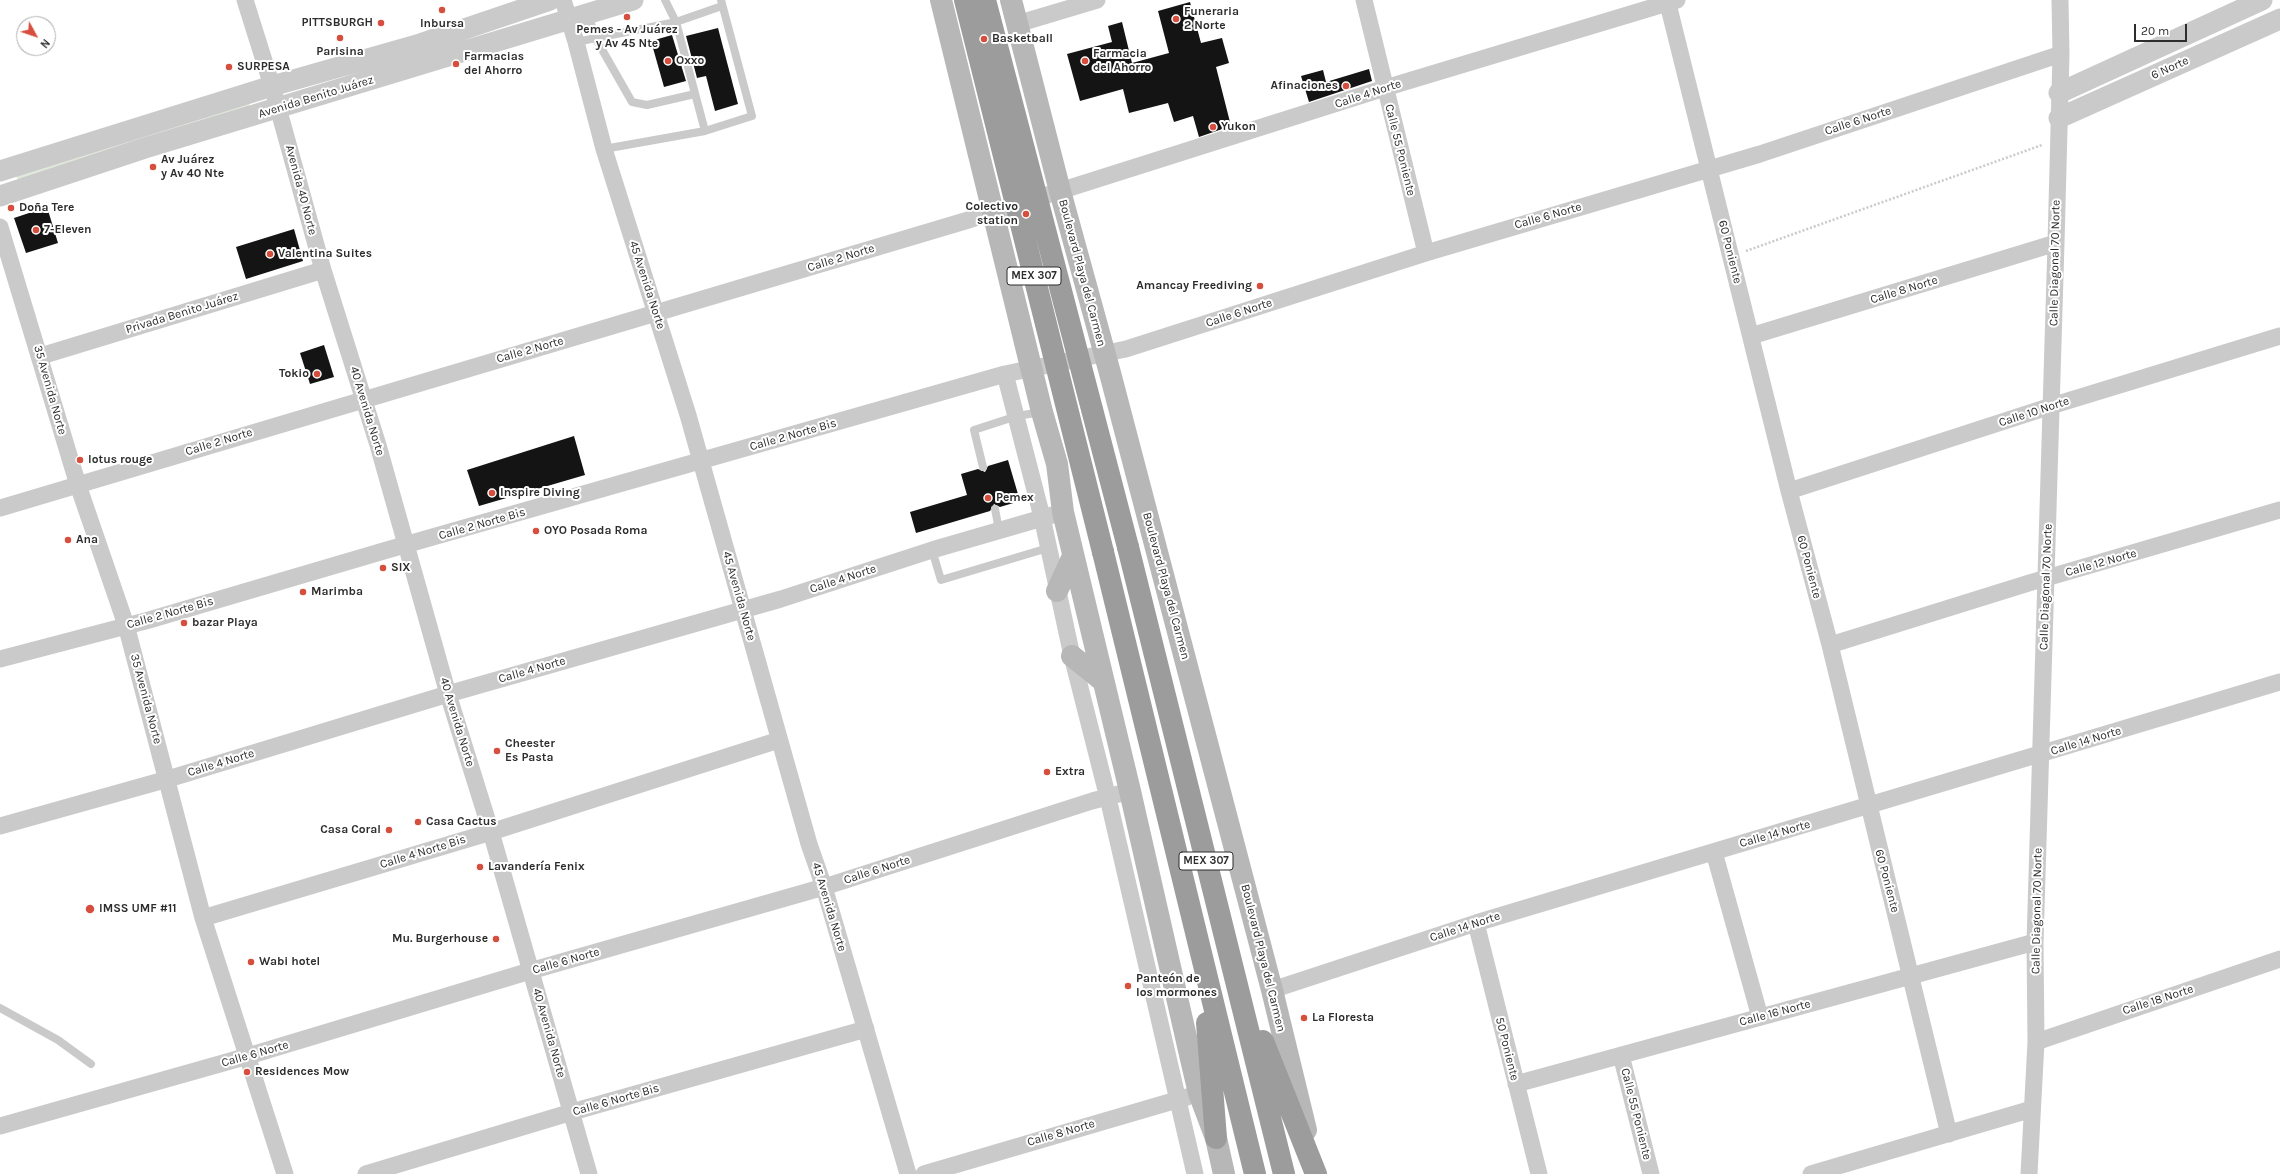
<!DOCTYPE html>
<html>
<head>
<meta charset="utf-8">
<style>
  body { margin:0 }
  #map { position:relative; width:2280px; height:1174px; overflow:hidden; background:#fff; font-family:Karla,sans-serif }
  canvas { display:block }
  .north { position:absolute; left:16px; top:16px; width:40px; height:40px; box-sizing:border-box; background:#fff; border:1px solid #ababab; border-radius:50%; rotate:130deg; font-size:11px; font-weight:700; line-height:16px; text-align:center; color:#2d2d2d }
  .north::after { content:''; display:block; margin:auto; width:14px; height:18px; background:#d54e3e; clip-path:polygon(50% 0,100% 100%,50% 72%,0 100%) }
  .scale { position:absolute; left:2134px; top:24px; width:53px; height:18px; box-sizing:border-box; border:2px solid #2d2d2d; border-top:0; padding-left:5px; font-size:12px; line-height:14px; white-space:nowrap; color:#2d2d2d; -webkit-text-stroke:3px #fff; paint-order:stroke }
</style>
</head>
<body>
<div id="map">
<canvas width="2280" height="1174"></canvas>
<div class="north">N</div>
<div class="scale">20 m</div>
</div>
<script>
const c = document.querySelector('canvas').getContext('2d');
c.lineJoin = 'round';
function fill(path, color) { c.fillStyle = color; c.fill(path, 'evenodd'); }
const poly = rows => new Path2D(rows.map(r => 'M' + r).join(''));
function strokePath(path, color, width, dash) { c.strokeStyle = color; c.lineWidth = width; c.lineCap = dash ? 'butt' : 'round'; c.setLineDash(dash || []); c.stroke(path); }
function drawText(font, color, halo, rows, align = 'center') {
  c.font = font + ' Karla,sans-serif'; c.lineWidth = 4; c.setLineDash([]); c.textBaseline = 'middle'; c.strokeStyle = halo; c.fillStyle = color; for (const [text, x, y, turn = 0] of rows) {
    c.save(); c.translate(x, y); c.rotate((+turn || 0) * Math.PI / 180); c.textAlign = isNaN(turn) ? turn : align; if (halo) c.strokeText(text, 0, 0); c.fillText(text, 0, 0); c.restore();
  }
}
fill(poly([
  [248,103,251,107,19,180,16,177,20,174]
]), '#e1e9dc');
fill(poly([
  [1190,2,1201,43,1222,38,1229,63,1216,67,1231,126,1199,137,1193,116,1174,122,1168,103,1129,113,1123,89,1080,101,1067,54,1112,42,1108,26,1122,22,1132,63,1169,53,1158,11],
  [718,28,738,104,715,111,706,76,697,78,686,36],
  [672,35,686,81,664,87,651,41],
  [1369,69,1372,81,1309,102,1301,76,1323,70,1326,82],
  [47,207,58,243,26,253,14,218],
  [294,229,303,261,246,279,236,247],
  [324,345,334,377,310,384,300,353],
  [574,436,585,475,479,506,467,470],
  [1008,460,1020,501,1000,507,994,504,990,511,916,533,910,512,967,495,961,474,978,469,985,472,988,466]
]), '#141414');
strokePath(poly([
  [1746,251,2042,145]
]), '#cacaca', 2.5, [2, 2]);
strokePath(poly([
  [665,0,676,22,705,131],
  [588,14,596,39,632,102,647,105,695,94],
  [576,42,676,22,722,6],
  [604,149,705,131,752,116,721,0],
  [983,467,974,430,1017,416,1041,412],
  [995,509,999,530],
  [932,550,941,580,1048,548],
  [0,1008,58,1040,91,1064]
]), '#cacaca', 8);
strokePath(poly([
  [245,0,272,86,323,270,378,445,448,694,491,832,589,1174],
  [563,0,576,42,604,149,688,415,809,844,824,887,908,1174],
  [1364,0,1426,253],
  [1667,0,1789,491,1830,645,1949,1134],
  [1017,24,1097,0],
  [0,227,78,485,126,625,203,918,285,1174],
  [1751,336,2056,243],
  [41,356,323,270],
  [1005,374,1042,517,1072,656,1108,798,1195,1174],
  [1789,491,2051,406,2280,336],
  [0,508,965,221,1385,88,1677,0],
  [1830,645,2029,583,2280,510],
  [0,659,149,620,387,550,1005,374,1126,349,1426,253,1760,154,2061,54],
  [0,826,168,779,448,694,781,599,932,550,1063,512],
  [1714,852,1760,1017],
  [203,918,491,832,779,740],
  [1476,923,1539,1174],
  [1272,990,1476,923,2280,682],
  [2036,1042,2280,959],
  [1621,1055,1651,1174],
  [1516,1084,2035,942],
  [0,1126,248,1056,530,971,824,887,1092,801,1130,791],
  [366,1174,572,1112,866,1029],
  [924,1174,1187,1097],
  [1811,1174,2032,1109],
  [2029,1174,2036,1042,2035,942,2056,243,2061,54,2060,0]
]), '#cacaca', 17);
strokePath(poly([
  [2059,93,2262,0],
  [2059,118,2280,19],
  [0,171,272,86,420,44,550,0],
  [0,196,145,148,633,0]
]), '#cacaca', 21);
strokePath(poly([
  [941,0,1042,412,1057,464,1063,512,1130,791,1191,1059,1199,1093,1216,1138,1224,1174],
  [1011,0,1060,191,1110,373,1272,990,1306,1130],
  [1057,591,1073,556],
  [1072,656,1103,681]
]), '#b7b7b7', 22);
strokePath(poly([
  [1128,547,1284,1174],
  [1103,552,1255,1174],
  [1207,1023,1216,1138],
  [1263,1041,1316,1174]
]), '#9c9c9c', 22);
strokePath(poly([
  [965,0,1103,552],
  [985,0,1128,547]
]), '#9c9c9c', 22);
for (const [x, y, r, color] of [
  [442,10,4,"#d54e3e"],
  [627,17,4,"#d54e3e"],
  [1176,19,4,"#d54e3e"],
  [381,23,4,"#d54e3e"],
  [340,38,4,"#d54e3e"],
  [984,39,4,"#d54e3e"],
  [668,61,4,"#d54e3e"],
  [1085,61,4,"#d54e3e"],
  [456,64,4,"#d54e3e"],
  [229,67,4,"#d54e3e"],
  [1346,86,4,"#d54e3e"],
  [1213,127,4,"#d54e3e"],
  [153,167,4,"#d54e3e"],
  [11,208,4,"#d54e3e"],
  [1026,214,4,"#d54e3e"],
  [36,230,4,"#d54e3e"],
  [270,254,4,"#d54e3e"],
  [1260,286,4,"#d54e3e"],
  [317,374,4,"#d54e3e"],
  [80,460,4,"#d54e3e"],
  [492,493,4,"#d54e3e"],
  [988,498,4,"#d54e3e"],
  [536,531,4,"#d54e3e"],
  [68,540,4,"#d54e3e"],
  [383,568,4,"#d54e3e"],
  [303,592,4,"#d54e3e"],
  [184,623,4,"#d54e3e"],
  [497,751,4,"#d54e3e"],
  [1047,772,4,"#d54e3e"],
  [418,822,4,"#d54e3e"],
  [389,830,4,"#d54e3e"],
  [480,867,4,"#d54e3e"],
  [90,909,5,"#d54e3e"],
  [496,939,4,"#d54e3e"],
  [251,962,4,"#d54e3e"],
  [1128,986,4,"#d54e3e"],
  [1304,1018,4,"#d54e3e"],
  [247,1072,4,"#d54e3e"]
]) { const dot = new Path2D(); dot.arc(x, y, r, 0, 2 * Math.PI); c.fillStyle = color; c.fill(dot); strokePath(dot, '#fff', 1.5); }
for (const [x, y, w] of [
  [1034,276,54],
  [1206,861,54]
]) { const box = new Path2D(); box.roundRect(x - w / 2, y - 9, w, 18, 3); c.fillStyle = '#fff'; c.fill(box); strokePath(box, '#2d2d2d', 1); }
drawText('bold 11px', '#2d2d2d', null, [
  ["MEX 307",1034,276],
  ["MEX 307",1206,861]
]);
drawText('bold 12px', '#2d2d2d', '#fff', [
  ["Funeraria",1184,12],
  ["2 Norte",1184,26],
  ["PITTSBURGH",373,23,"right"],
  ["Inbursa",442,24,"center"],
  ["Pemes - Av Juárez",627,30,"center"],
  ["y Av 45 Nte",627,44,"center"],
  ["Basketball",992,39],
  ["Parisina",340,52,"center"],
  ["Farmacia",1093,54],
  ["del Ahorro",1093,68],
  ["Farmacias",464,57],
  ["del Ahorro",464,71],
  ["Oxxo",676,61],
  ["SURPESA",237,67],
  ["Afinaciones",1338,86,"right"],
  ["Yukon",1221,127],
  ["Av Juárez",161,160],
  ["y Av 40 Nte",161,174],
  ["Colectivo",1018,207,"right"],
  ["station",1018,221,"right"],
  ["Doña Tere",19,208],
  ["7-Eleven",44,230],
  ["Valentina Suites",278,254],
  ["Amancay Freediving",1252,286,"right"],
  ["Tokio",309,374,"right"],
  ["lotus rouge",88,460],
  ["Inspire Diving",500,493],
  ["Pemex",996,498],
  ["OYO Posada Roma",544,531],
  ["Ana",76,540],
  ["SIX",391,568],
  ["Marimba",311,592],
  ["bazar Playa",192,623],
  ["Cheester",505,744],
  ["Es Pasta",505,758],
  ["Extra",1055,772],
  ["Casa Cactus",426,822],
  ["Casa Coral",381,830,"right"],
  ["Lavandería Fenix",488,867],
  ["IMSS UMF #11",99,909],
  ["Mu. Burgerhouse",488,939,"right"],
  ["Wabi hotel",259,962],
  ["Panteón de",1136,979],
  ["los mormones",1136,993],
  ["La Floresta",1312,1018],
  ["Residences Mow",255,1072]
], 'left');
drawText('12px', '#2d2d2d', '#fff', [
  ["6 Norte",2170,68,-24],
  ["Calle 4 Norte",1368,94,-18],
  ["Avenida Benito Juárez",316,97,-17],
  ["Calle 6 Norte",1858,121,-18],
  ["Calle 55 Poniente",1400,150,76],
  ["Avenida 40 Norte",301,190,75],
  ["Calle 6 Norte",1548,216,-16],
  ["60 Poniente",1730,252,76],
  ["Calle 2 Norte",841,258,-17],
  ["Calle Diagonal 70 Norte",2055,263,-89],
  ["Boulevard Playa del Carmen",1082,273,75],
  ["45 Avenida Norte",647,285,72],
  ["Calle 8 Norte",1904,290,-17],
  ["Privada Benito Juárez",182,313,-17],
  ["Calle 6 Norte",1239,313,-18],
  ["Calle 2 Norte",530,350,-16],
  ["35 Avenida Norte",50,390,74],
  ["40 Avenida Norte",367,411,73],
  ["Calle 10 Norte",2034,412,-18],
  ["Calle 2 Norte Bis",793,435,-16],
  ["Calle 2 Norte",219,442,-17],
  ["Calle 2 Norte Bis",482,524,-16],
  ["Calle 12 Norte",2101,563,-16],
  ["60 Poniente",1809,567,75],
  ["Calle 4 Norte",843,579,-18],
  ["Boulevard Playa del Carmen",1166,586,75],
  ["Calle Diagonal 70 Norte",2046,587,-88],
  ["45 Avenida Norte",739,596,74],
  ["Calle 2 Norte Bis",170,613,-16],
  ["Calle 4 Norte",532,670,-16],
  ["35 Avenida Norte",146,699,75],
  ["40 Avenida Norte",457,722,73],
  ["Calle 14 Norte",2086,741,-17],
  ["Calle 4 Norte",221,763,-17],
  ["Calle 14 Norte",1775,834,-16],
  ["Calle 4 Norte Bis",423,852,-17],
  ["Calle 6 Norte",877,870,-18],
  ["60 Poniente",1887,881,75],
  ["45 Avenida Norte",829,907,73],
  ["Calle Diagonal 70 Norte",2037,911,-89],
  ["Calle 14 Norte",1465,927,-18],
  ["Boulevard Playa del Carmen",1263,958,76],
  ["Calle 6 Norte",566,961,-16],
  ["Calle 18 Norte",2158,1000,-18],
  ["Calle 16 Norte",1775,1013,-15],
  ["40 Avenida Norte",549,1033,74],
  ["50 Poniente",1507,1049,76],
  ["Calle 6 Norte",255,1054,-16],
  ["Calle 6 Norte Bis",616,1100,-16],
  ["Calle 55 Poniente",1636,1114,76],
  ["Calle 8 Norte",1061,1133,-16]
]);
</script>
</body>
</html>
